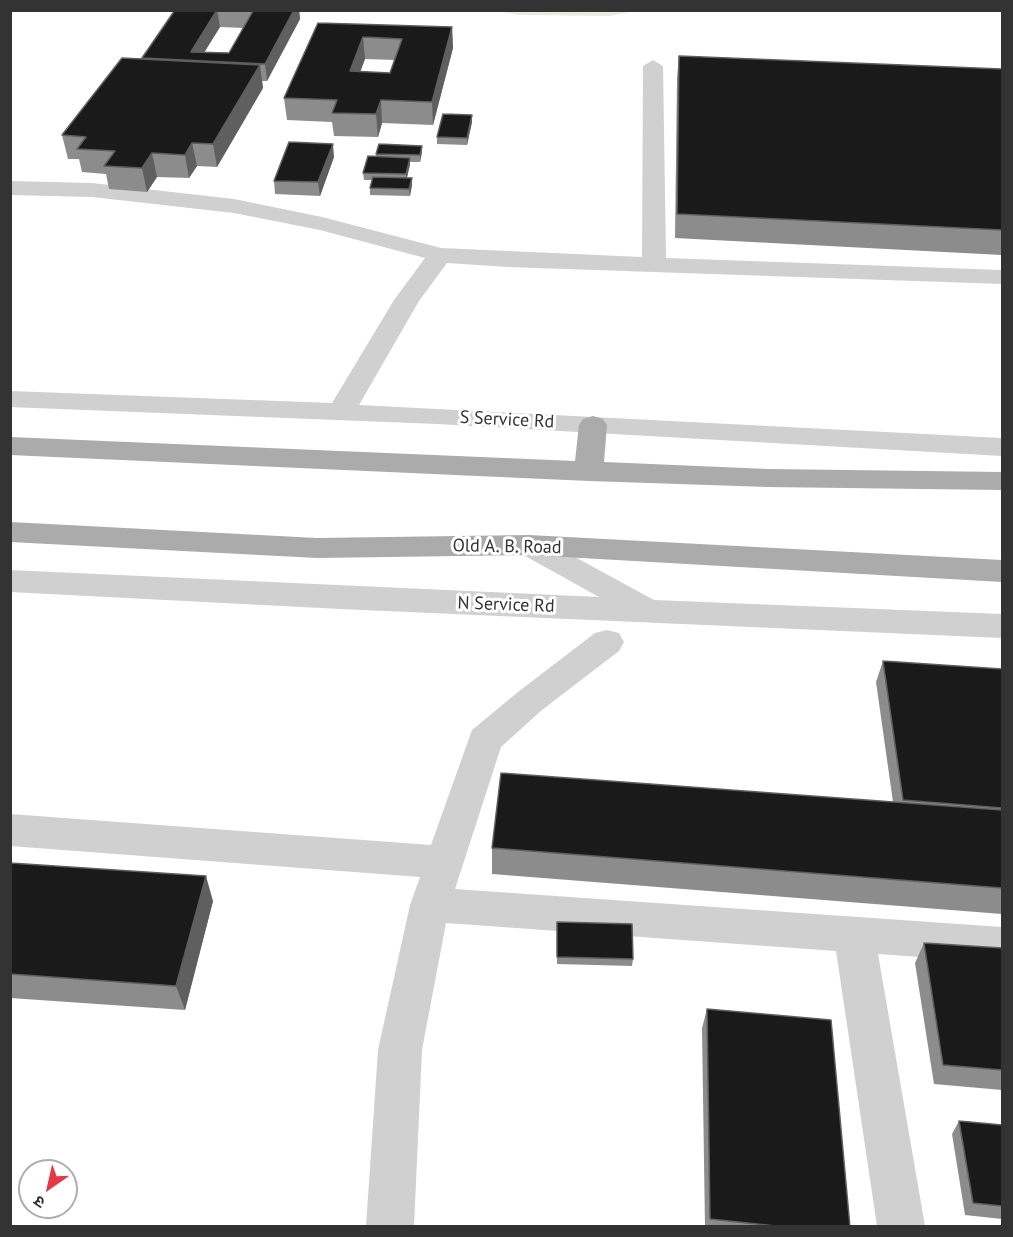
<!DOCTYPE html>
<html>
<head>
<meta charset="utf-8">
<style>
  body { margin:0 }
  #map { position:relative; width:1013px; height:1237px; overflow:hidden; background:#fff; font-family:"PT Sans","Noto Sans Devanagari",sans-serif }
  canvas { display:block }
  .frame { position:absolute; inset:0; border:12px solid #333; pointer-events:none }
  .north { position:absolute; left:18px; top:1159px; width:60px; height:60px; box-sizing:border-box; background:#fff; border:2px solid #adadad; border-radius:50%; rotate:214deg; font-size:16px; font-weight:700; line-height:24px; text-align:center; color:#333 }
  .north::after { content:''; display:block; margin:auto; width:21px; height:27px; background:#e63946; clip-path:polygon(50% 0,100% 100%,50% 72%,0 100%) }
</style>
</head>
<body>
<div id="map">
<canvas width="1013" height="1237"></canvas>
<div class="frame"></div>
<div class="north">उ</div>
</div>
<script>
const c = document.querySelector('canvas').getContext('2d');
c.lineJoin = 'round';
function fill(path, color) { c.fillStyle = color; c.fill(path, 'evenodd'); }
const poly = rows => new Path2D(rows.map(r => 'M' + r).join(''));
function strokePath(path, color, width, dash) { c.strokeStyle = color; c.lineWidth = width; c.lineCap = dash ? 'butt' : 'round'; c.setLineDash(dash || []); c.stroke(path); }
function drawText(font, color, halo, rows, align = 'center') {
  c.font = font + ' "PT Sans",sans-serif'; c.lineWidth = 6; c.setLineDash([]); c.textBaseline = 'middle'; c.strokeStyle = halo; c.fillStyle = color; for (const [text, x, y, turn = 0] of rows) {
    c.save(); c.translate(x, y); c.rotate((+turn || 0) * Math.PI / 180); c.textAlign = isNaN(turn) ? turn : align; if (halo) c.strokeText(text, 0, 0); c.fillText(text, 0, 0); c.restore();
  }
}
fill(poly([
  [495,11,635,11,610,16,521,15]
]), '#e6ecdf');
fill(poly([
  [653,60,663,66,666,258,1002,270,1002,284,508,267,447,263,419,301,359,405,1002,438,1002,456,437,424,10,407,10,391,332,403,394,300,425,258,320,230,234,213,92,197,10,195,10,181,92,183,234,199,322,217,441,248,642,257,643,66,653,60],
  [529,535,540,538,654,600,1002,614,1002,638,340,609,10,592,10,570,599,597,518,552,513,545,518,538,529,535],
  [607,630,619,633,624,642,619,651,542,710,501,747,455,889,1002,927,1002,963,878,954,925,1226,877,1226,836,951,446,923,422,1050,414,1226,366,1226,378,1050,410,905,420,877,10,846,10,814,431,845,472,730,518,692,595,633,607,630]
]), '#d0d0d0');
fill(poly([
  [593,416,603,419,607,425,604,462,768,469,1002,472,1002,490,768,487,589,481,10,455,10,437,575,461,579,425,583,419,593,416],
  [10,522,317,538,529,535,1002,560,1002,582,529,555,317,558,10,542,10,522]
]), '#ababab');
fill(poly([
  [175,10,299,10,300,19,267,81,262,81,263,88,217,167,197,166,189,178,157,177,147,192,109,189,106,174,82,172,79,159,68,159,62,135,142,59,142,58],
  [220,27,244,28,229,53,204,52],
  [318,23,452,27,453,48,433,125,382,123,378,137,334,136,332,122,287,120,284,98],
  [365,59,395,60,390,73,360,72],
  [679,56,1002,69,1002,255,675,238,677,78],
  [472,115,472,122,467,145,437,144,437,137],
  [422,152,420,162,410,162,407,178,412,185,410,196,370,195,370,188,372,180,364,180,363,173,376,156,376,154],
  [334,157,320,196,275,194,274,181],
  [883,661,1002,669,1002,914,492,874,492,848,893,802,876,682],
  [10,863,213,901,185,1010,10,998],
  [557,929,633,959,632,966,557,964],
  [924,943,1002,948,1002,1090,934,1084,915,963],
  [707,1009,850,1227,705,1227,702,1028],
  [959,1121,1002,1125,1002,1219,965,1215,952,1134]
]), '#8c8c8c');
fill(poly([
  [217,10,220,27,199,61,191,52],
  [294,10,299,10,300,19,267,81,265,64],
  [452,27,453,48,433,125,432,102],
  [363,37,365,59,352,94,350,71],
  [260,65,263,88,217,167,213,144],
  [381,100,382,123,378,137,376,114],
  [472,115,472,122,467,145,467,138],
  [192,143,197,166,189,178,185,155],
  [333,144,334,157,320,196,318,182],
  [422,146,422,152,420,162,420,155],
  [152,153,157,177,147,192,142,168],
  [410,158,410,165,406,181,406,174],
  [412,178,412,185,410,196,409,189],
  [206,876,213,901,185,1010,176,986]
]), '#5f5f5f');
const building = poly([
  [175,10,217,10,191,52,229,53,253,11,236,10,294,10,265,64,142,58,175,10],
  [318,23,452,27,432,102,381,100,376,114,332,113,337,100,284,98,318,23],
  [363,37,402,39,390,73,350,71,363,37],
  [679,56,1002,69,1002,230,677,214,679,56],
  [122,58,260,65,213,144,192,143,185,155,152,153,142,168,104,166,115,151,77,149,86,137,62,135,122,58],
  [443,114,472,115,467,138,437,137,443,114],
  [289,142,333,144,318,182,274,181,289,142],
  [379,144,422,146,420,155,376,154,379,144],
  [368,156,410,158,406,174,363,173,368,156],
  [373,177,412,178,409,189,370,188,373,177],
  [883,661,1002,669,1002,808,903,800,883,661],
  [501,773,1002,810,1002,888,492,848,501,773],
  [10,863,206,876,176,986,10,974,10,863],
  [557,922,632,924,633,959,557,957,557,922],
  [924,943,1002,948,1002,1070,943,1065,924,943],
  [707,1009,831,1020,850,1227,785,1227,710,1219,707,1009],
  [959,1121,1002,1125,1002,1206,973,1203,959,1121]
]);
fill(building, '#1a1a1a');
strokePath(building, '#5f5f5f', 1.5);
drawText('18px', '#333', '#fff', [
  ["S Service Rd",507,420,3],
  ["Old A. B. Road",507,547,1],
  ["N Service Rd",506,605,2]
]);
</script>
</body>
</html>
